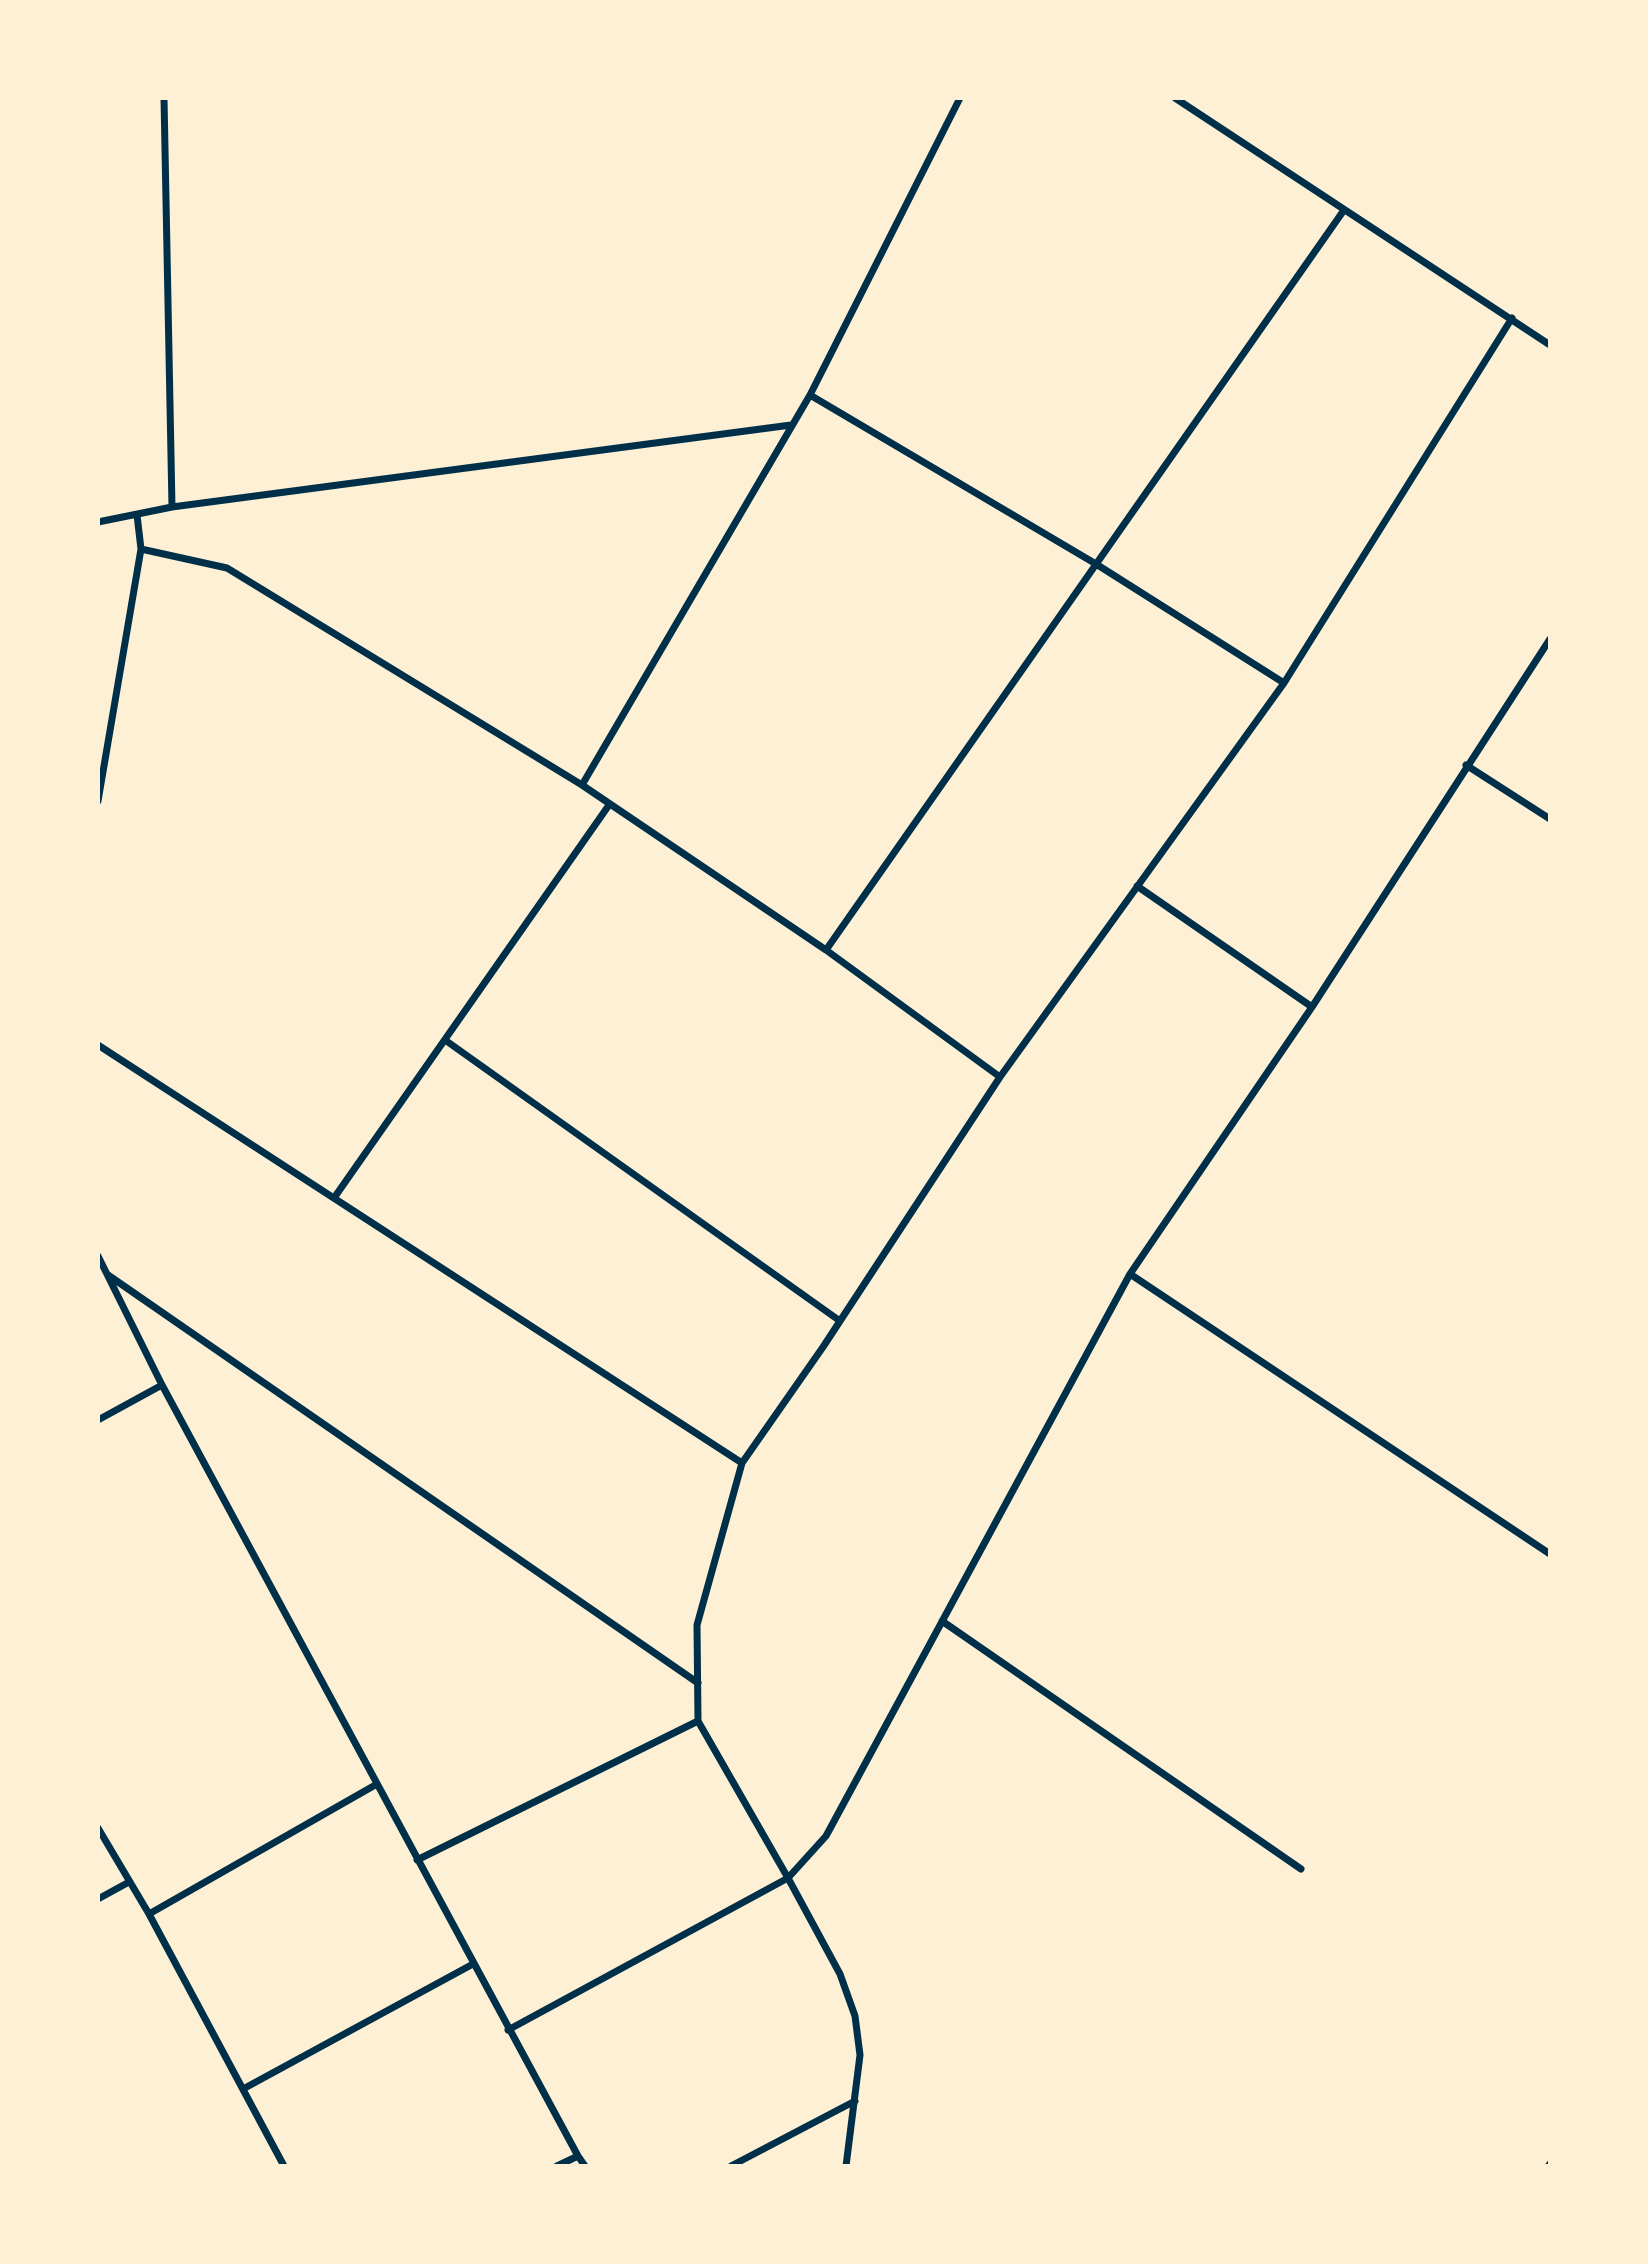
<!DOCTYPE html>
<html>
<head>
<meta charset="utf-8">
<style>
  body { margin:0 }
  #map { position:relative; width:1648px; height:2264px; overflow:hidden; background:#fdf0d5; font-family:Helvetica,sans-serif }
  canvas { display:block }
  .frame { position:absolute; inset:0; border:100px solid #fdf0d5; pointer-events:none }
</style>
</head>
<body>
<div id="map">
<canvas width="1648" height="2264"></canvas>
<div class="frame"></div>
</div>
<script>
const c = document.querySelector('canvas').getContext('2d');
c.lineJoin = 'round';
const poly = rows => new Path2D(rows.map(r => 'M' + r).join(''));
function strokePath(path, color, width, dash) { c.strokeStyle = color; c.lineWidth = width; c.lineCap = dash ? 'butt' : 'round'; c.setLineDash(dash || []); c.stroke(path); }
strokePath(poly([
  [1547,2166,1550,2162]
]), '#003049', 5);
strokePath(poly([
  [164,98,172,507],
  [1175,98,1550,345],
  [810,395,1096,564,1284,683],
  [98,522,172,507,791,425],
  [141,549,227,568,582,785,826,950,1000,1077],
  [1466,765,1550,819],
  [582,785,810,395,960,98],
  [98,801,141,549,137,515],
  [1137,886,1312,1007],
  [826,950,1344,210],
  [445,1040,840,1321],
  [98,1045,742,1463],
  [334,1198,609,805],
  [98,1256,162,1385,578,2156],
  [1130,1274,1550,1554],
  [108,1275,698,1683],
  [98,1420,162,1385],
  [942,1621,1301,1869],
  [98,1828,149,1914,284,2166],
  [417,1860,698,1721],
  [98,1899,129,1882],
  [149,1914,377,1784],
  [508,2030,788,1878,698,1721,697,1625,742,1463,823,1347,1000,1077,1284,683,1512,318],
  [243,2089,473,1964],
  [557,2166,578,2156,585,2166],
  [731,2166,855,2101],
  [846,2166,860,2055,855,2016,840,1974,788,1878,826,1836,1130,1274,1312,1007,1550,639]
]), '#003049', 7);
</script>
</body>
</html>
